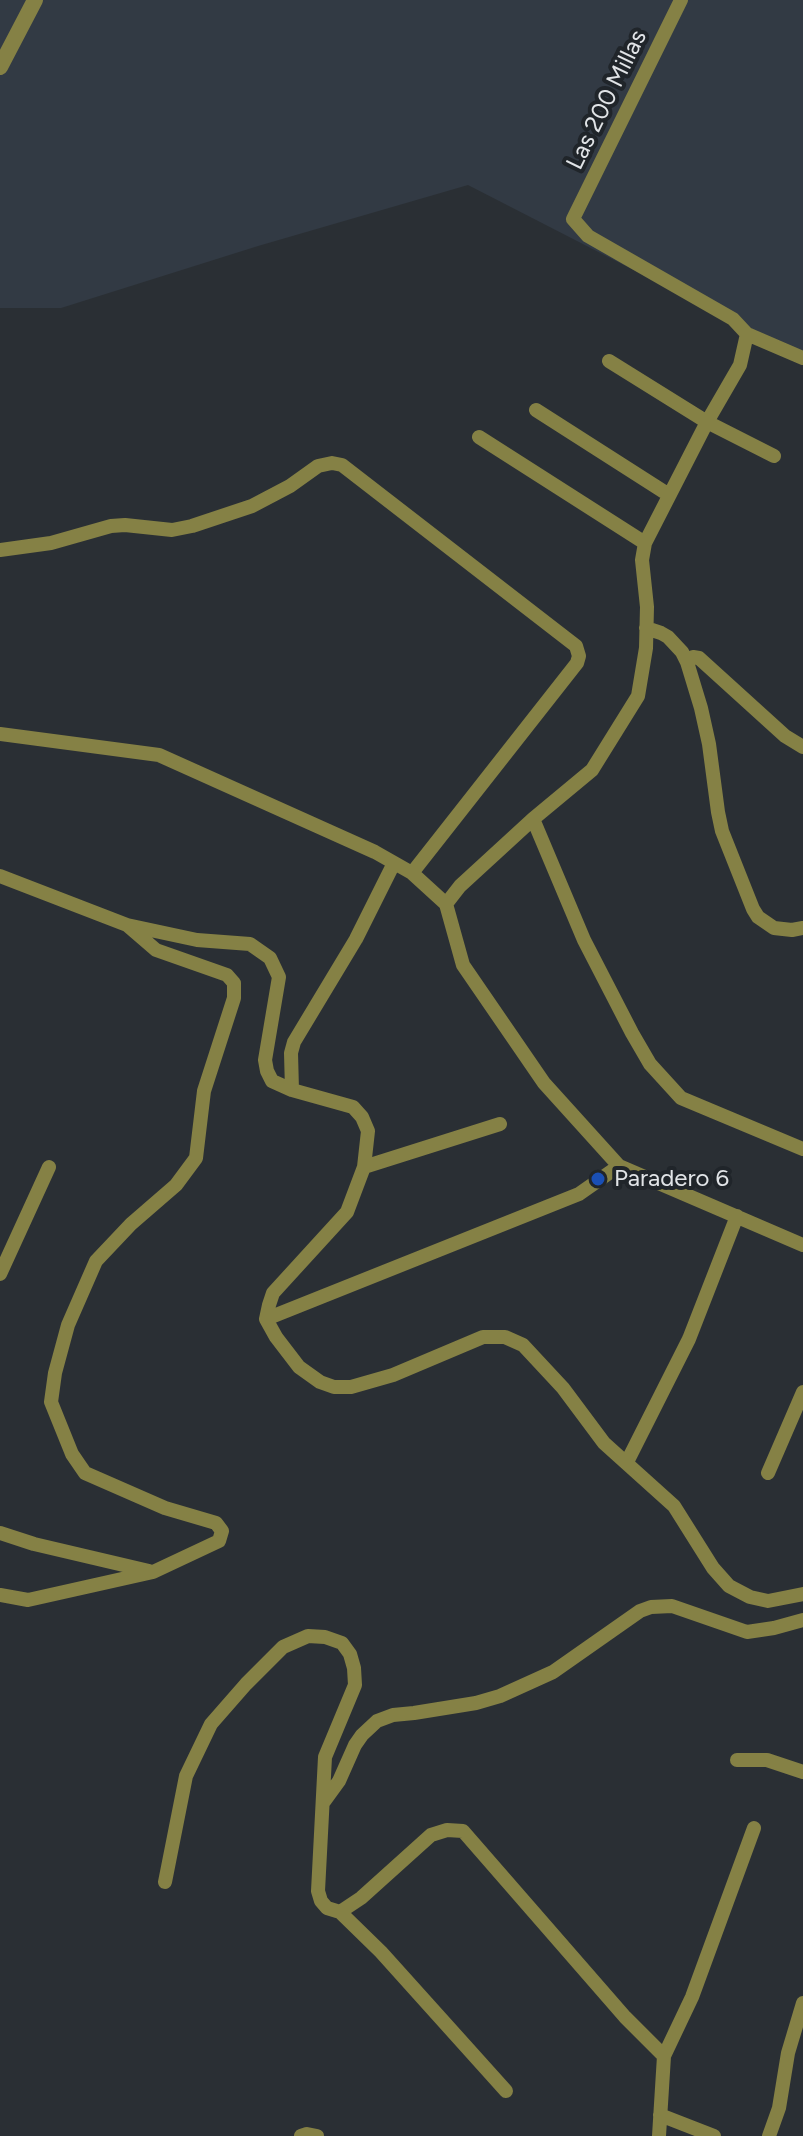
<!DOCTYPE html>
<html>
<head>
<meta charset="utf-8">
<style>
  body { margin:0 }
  canvas { display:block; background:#2a2f34 }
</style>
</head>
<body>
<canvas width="803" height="2136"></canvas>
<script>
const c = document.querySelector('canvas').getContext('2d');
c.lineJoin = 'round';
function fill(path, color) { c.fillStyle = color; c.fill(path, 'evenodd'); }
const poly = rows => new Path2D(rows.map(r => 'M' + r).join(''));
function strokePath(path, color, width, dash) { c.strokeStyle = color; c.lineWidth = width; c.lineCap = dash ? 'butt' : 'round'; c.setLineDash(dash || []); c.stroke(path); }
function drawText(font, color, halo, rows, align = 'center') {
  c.font = font + ' Figtree,sans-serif'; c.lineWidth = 8; c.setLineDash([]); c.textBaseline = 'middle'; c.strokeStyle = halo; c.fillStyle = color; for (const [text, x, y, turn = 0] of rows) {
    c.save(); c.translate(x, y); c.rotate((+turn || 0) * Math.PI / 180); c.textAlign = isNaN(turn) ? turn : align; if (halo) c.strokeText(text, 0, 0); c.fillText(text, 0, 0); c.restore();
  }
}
fill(poly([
  [0,0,803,0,803,357,468,185,258,246,61,308,0,308]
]), '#323a44');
strokePath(poly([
  [747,334,803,358],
  [609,361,707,422,774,456],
  [536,410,669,495],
  [479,437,645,543],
  [0,550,51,543,111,526,125,525,172,530,192,526,252,506,290,486,318,466,332,463,342,465,576,646,579,656,577,663,412,873],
  [646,628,661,633,668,637,682,652,687,662,701,708,709,744,718,812,722,831,753,909,758,917,774,928,792,930,803,928],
  [687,662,693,657,699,658,785,736,803,747],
  [0,734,159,755,375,852,412,873,446,904,463,965,544,1083,619,1166,803,1245],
  [533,819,584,940,632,1033,650,1064,681,1098,803,1149],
  [0,876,127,925,197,940,250,944,270,958,279,977,265,1060,267,1071,272,1081,292,1090,353,1107,362,1117,368,1131,364,1167,347,1212,273,1293,269,1305,266,1319,276,1337,299,1367,320,1382,334,1387,351,1387,393,1375,483,1337,505,1337,523,1345,563,1388,604,1443,674,1506,713,1568,729,1586,750,1597,768,1601,803,1594],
  [446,904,460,886,533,819,592,770,638,696,646,648,647,607,642,560,645,543,707,422,740,365,747,334,733,319,588,236,573,219,681,0],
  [292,1090,291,1053,294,1042,356,939,394,863],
  [364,1167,500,1124],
  [0,1274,49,1167],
  [266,1319,579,1194,619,1166],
  [627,1462,689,1339,737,1216],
  [768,1473,803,1392],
  [0,1533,34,1544,149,1571],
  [0,1595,28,1600,153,1572,219,1541,222,1531,216,1523,165,1508,85,1473,72,1454,51,1402,55,1373,68,1325,96,1261,131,1224,176,1185,196,1158,204,1091,234,998,234,983,227,975,156,950,127,925],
  [737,1760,767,1760,803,1772],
  [323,1803,339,1781,355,1745,362,1735,377,1721,393,1715,414,1713,476,1703,500,1696,553,1672,640,1611,651,1607,672,1606,747,1632,774,1628,803,1620],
  [165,1882,186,1776,211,1724,246,1684,283,1647,308,1636,325,1637,342,1643,350,1654,354,1668,355,1685,325,1757,318,1891,321,1901,327,1908,340,1912,361,1898,431,1835,447,1830,463,1831,625,2017,664,2056],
  [340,1912,381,1952,506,2091],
  [660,2115,714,2136],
  [301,2136,307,2134,317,2136],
  [659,2136,664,2056,692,1997,754,1828],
  [769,2136,779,2108,788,2053,803,2003]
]), '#858145', 14);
strokePath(poly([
  [0,67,35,0]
]), '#858145', 16);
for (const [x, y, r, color] of [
  [598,1179,8,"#1a4fb4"]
]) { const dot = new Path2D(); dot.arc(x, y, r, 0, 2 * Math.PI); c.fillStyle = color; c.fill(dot); strokePath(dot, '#20252a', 3); }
drawText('24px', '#e1e4e7', '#20252a', [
  ["Las 200 Millas",607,100,-64]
]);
drawText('24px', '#e1e4e7', '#20252a', [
  ["Paradero 6",614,1179]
], 'left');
</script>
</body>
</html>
